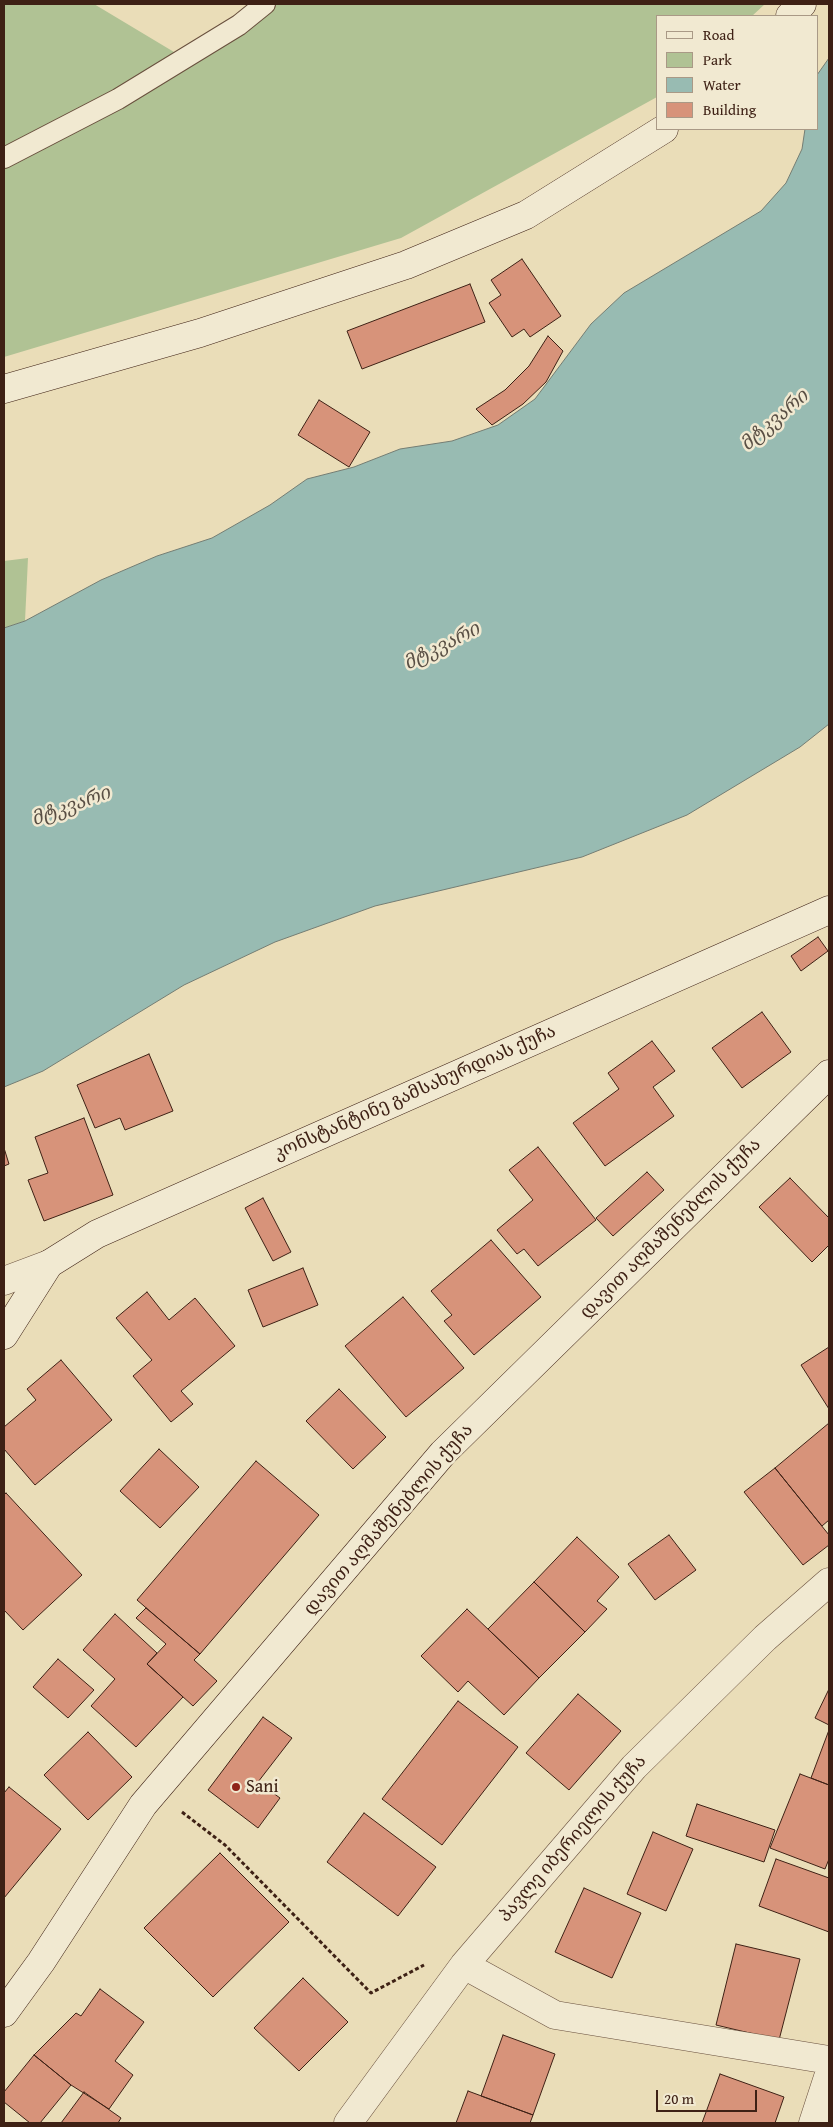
<!DOCTYPE html>
<html>
<head>
<meta charset="utf-8">
<style>
  body { margin:0 }
  #map { position:relative; width:833px; height:2127px; overflow:hidden; background:#eaddb8; font-family:"Gentium Book Plus",serif }
  canvas { display:block }
  .frame { position:absolute; inset:0; border:5px solid #3e2115; pointer-events:none }
  .legend { position:absolute; left:656px; top:15px; width:162px; height:115px; box-sizing:border-box; background:#f1e9d1; border:1px solid #a99986; margin:0; padding:6px 9px; list-style:none; font-size:15px; color:#3e2115 }
  .legend li { display:flex; align-items:center; gap:10px; height:25px }
  .legend b { width:25px; border:1px solid #a99986 }
  .scale { position:absolute; left:656px; top:2090px; width:101px; height:22px; box-sizing:border-box; border:2px solid #3e2115; border-top:0; padding-left:6px; font-size:15px; line-height:18px; white-space:nowrap; color:#3e2115; -webkit-text-stroke:4px #f1e9d1; paint-order:stroke }
</style>
</head>
<body>
<div id="map">
<canvas width="833" height="2127"></canvas>
<div class="frame"></div>
<ul class="legend">
<li><b style="height:6px;background:#f1e9d1"></b>Road</li>
<li><b style="height:14px;background:#b0c294"></b>Park</li>
<li><b style="height:14px;background:#98bbb2"></b>Water</li>
<li><b style="height:14px;background:#d7937a"></b>Building</li>
</ul>
<div class="scale">20 m</div>
</div>
<script>
const c = document.querySelector('canvas').getContext('2d');
c.lineJoin = 'round';
function fill(path, color) { c.fillStyle = color; c.fill(path, 'evenodd'); }
const poly = rows => new Path2D(rows.map(r => 'M' + r).join(''));
function strokePath(path, color, width, dash) { c.strokeStyle = color; c.lineWidth = width; c.lineCap = dash ? 'butt' : 'round'; c.setLineDash(dash || []); c.stroke(path); }
function drawText(font, color, halo, rows, align = 'center') {
  c.font = font + ' "Gentium Book Plus","Noto Serif Georgian",serif'; c.lineWidth = 5; c.setLineDash([]); c.textBaseline = 'middle'; c.strokeStyle = halo; c.fillStyle = color; for (const [text, x, y, turn = 0] of rows) {
    c.save(); c.translate(x, y); c.rotate((+turn || 0) * Math.PI / 180); c.textAlign = isNaN(turn) ? turn : align; if (halo) c.strokeText(text, 0, 0); c.fillText(text, 0, 0); c.restore();
  }
}
fill(poly([
  [4,4,94,4,179,55,250,4,765,4,752,16,657,16,657,97,401,238,4,357],
  [28,558,25,621,4,628,4,561]
]), '#b0c294');
const water = poly([
  [829,58,829,724,800,747,687,815,582,857,375,906,275,942,184,985,43,1071,4,1087,4,628,25,621,101,580,157,556,212,538,270,505,307,479,354,467,400,449,452,441,498,425,535,399,591,324,624,293,761,211,786,183,802,149,805,129,817,129,817,75,829,58]
]);
fill(water, '#98bbb2');
strokePath(water, '#747d73', 1);
const building = poly([
  [522,259,561,316,530,337,524,329,512,337,489,303,501,295,491,280,522,259],
  [470,284,485,322,362,369,347,331,470,284],
  [548,336,563,351,546,382,523,404,492,425,476,409,505,390,529,366,548,336],
  [319,400,370,432,349,467,298,435,319,400],
  [818,937,828,951,801,971,791,956,818,937],
  [762,1012,791,1052,742,1088,712,1048,762,1012],
  [652,1041,675,1071,653,1087,674,1116,605,1166,573,1123,619,1089,608,1073,652,1041],
  [149,1054,173,1111,125,1130,120,1118,95,1128,77,1085,149,1054],
  [84,1118,113,1195,44,1221,28,1180,48,1173,35,1137,84,1118],
  [538,1147,596,1220,538,1266,524,1249,517,1254,497,1230,533,1200,509,1170,538,1147],
  [4,1148,9,1164,4,1166,4,1148],
  [647,1172,664,1190,613,1236,596,1218,647,1172],
  [790,1178,829,1218,829,1245,812,1262,759,1207,790,1178],
  [263,1198,291,1252,273,1261,245,1208,263,1198],
  [491,1240,541,1297,474,1355,444,1321,452,1315,431,1291,491,1240],
  [303,1268,318,1305,263,1327,248,1290,303,1268],
  [147,1292,169,1320,195,1298,235,1346,181,1391,193,1404,171,1422,133,1376,152,1360,116,1318,147,1292],
  [403,1297,464,1368,406,1417,345,1346,403,1297],
  [829,1347,829,1409,801,1365,829,1347],
  [61,1360,112,1420,35,1485,4,1449,4,1427,36,1400,27,1389,61,1360],
  [339,1389,386,1437,353,1469,306,1421,339,1389],
  [829,1423,829,1520,822,1526,775,1468,829,1423],
  [159,1449,199,1487,160,1528,120,1491,159,1449],
  [256,1461,319,1515,200,1654,137,1600,256,1461],
  [775,1468,829,1535,829,1545,803,1565,744,1492,775,1468],
  [6,1493,82,1575,23,1630,4,1610,4,1495,6,1493],
  [669,1535,696,1570,655,1600,628,1564,669,1535],
  [577,1537,619,1577,597,1601,607,1609,585,1632,534,1582,577,1537],
  [534,1582,585,1632,539,1678,488,1629,534,1582],
  [146,1608,200,1654,194,1660,217,1681,193,1706,147,1664,166,1644,136,1618,146,1608],
  [467,1609,539,1678,504,1715,468,1681,458,1692,421,1656,467,1609],
  [115,1614,157,1653,147,1664,183,1697,136,1747,91,1706,115,1679,83,1650,115,1614],
  [58,1659,94,1690,68,1718,33,1687,58,1659],
  [829,1689,829,1725,815,1718,829,1689],
  [578,1694,621,1731,569,1790,526,1753,578,1694],
  [458,1701,518,1747,442,1845,382,1799,458,1701],
  [263,1717,292,1738,258,1782,280,1798,258,1828,208,1790,263,1717],
  [829,1730,829,1785,811,1778,829,1730],
  [88,1732,132,1777,88,1820,44,1775,88,1732],
  [800,1774,829,1785,829,1859,825,1869,770,1848,800,1774],
  [9,1787,61,1829,4,1898,4,1793,9,1787],
  [697,1804,775,1830,764,1862,686,1836,697,1804],
  [364,1813,436,1867,398,1916,327,1862,364,1813],
  [653,1832,693,1849,666,1911,627,1894,653,1832],
  [220,1853,289,1922,213,1997,144,1928,220,1853],
  [776,1859,829,1878,829,1932,759,1906,776,1859],
  [584,1888,641,1913,612,1978,555,1952,584,1888],
  [736,1944,800,1959,779,2040,716,2025,736,1944],
  [303,1978,348,2022,299,2071,254,2028,303,1978],
  [100,1989,144,2022,115,2061,133,2075,109,2109,71,2085,34,2055,76,2013,81,2016,100,1989],
  [503,2035,555,2054,533,2115,481,2096,503,2035],
  [34,2055,71,2085,40,2123,30,2123,4,2102,4,2092,34,2055],
  [720,2074,784,2097,775,2123,702,2123,720,2074],
  [468,2091,533,2115,530,2123,456,2123,468,2091],
  [84,2092,121,2118,118,2123,61,2123,84,2092]
]);
fill(building, '#d7937a');
strokePath(building, '#3e2115', 1);
const lane = poly([
  [4,158,118,99,239,25,265,4]
]);
const street = poly([
  [4,1281,49,1264],
  [464,1965,555,2015,829,2060],
  [348,2123,464,1965,634,1767,765,1638,829,1582],
  [813,2123,829,2074]
]);
const secondary = poly([
  [790,16,802,4],
  [4,389,200,333,406,265,526,215,664,129],
  [4,1335,49,1264,97,1234,829,910],
  [4,2013,41,1962,143,1805,443,1453,829,1074]
]);
strokePath(lane, '#69503e', 22);
strokePath(street, '#69503e', 29);
strokePath(secondary, '#3e2115', 29);
strokePath(poly([
  [182,1812,225,1845,371,1993,424,1965]
]), '#3e2115', 3, [4, 2.5]);
strokePath(lane, '#f1e9d1', 20);
strokePath(street, '#f1e9d1', 28);
strokePath(secondary, '#f1e9d1', 28);
for (const [x, y, r, color] of [
  [236,1787,5,"#8f2418"]
]) { const dot = new Path2D(); dot.arc(x, y, r, 0, 2 * Math.PI); c.fillStyle = color; c.fill(dot); strokePath(dot, '#f1e9d1', 2); }
drawText('18px', '#3e2115', '#f1e9d1', [
  ["კონსტანტინე გამსახურდიას ქუჩა",415,1093,-24],
  ["დავით აღმაშენებლის ქუჩა",671,1229,-45],
  ["დავით აღმაშენებლის ქუჩა",389,1520,-49],
  ["პავლე იბერიელის ქუჩა",573,1839,-49]
]);
drawText('18px', '#3e2115', '#f1e9d1', [
  ["Sani",246,1787]
], 'left');
drawText('italic 19px', '#594f44', '#f1e9d1', [
  ["მტკვარი",775,421,-41],
  ["მტკვარი",442,647,-27],
  ["მტკვარი",71,807,-20]
]);
</script>
</body>
</html>
